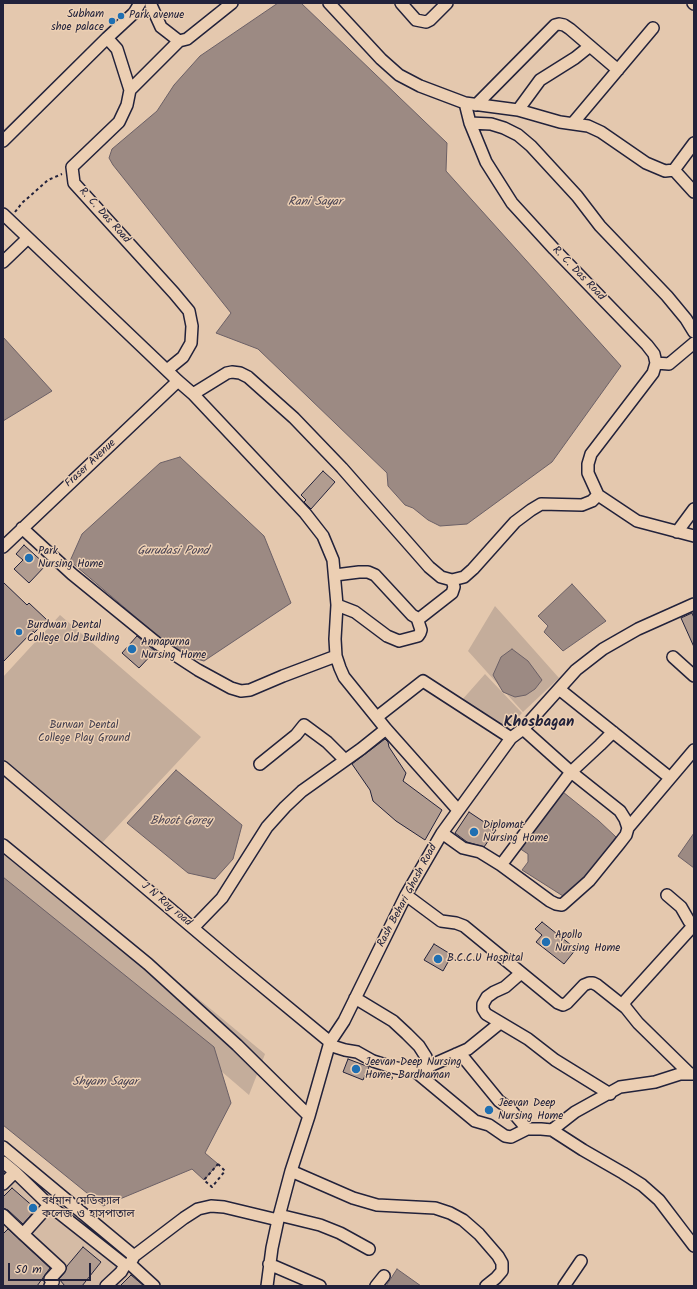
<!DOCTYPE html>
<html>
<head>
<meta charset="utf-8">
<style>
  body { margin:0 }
  #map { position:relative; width:697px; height:1289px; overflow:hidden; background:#e4c8ae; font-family:Kalam,sans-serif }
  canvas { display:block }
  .frame { position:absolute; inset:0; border:4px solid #22223b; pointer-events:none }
  .scale { position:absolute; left:8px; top:1263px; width:83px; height:18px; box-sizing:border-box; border:2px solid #22223b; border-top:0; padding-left:5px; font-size:12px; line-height:14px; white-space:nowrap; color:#22223b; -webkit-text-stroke:3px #eccfb3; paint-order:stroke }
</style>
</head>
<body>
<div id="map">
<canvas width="697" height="1289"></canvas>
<div class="frame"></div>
<div class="scale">50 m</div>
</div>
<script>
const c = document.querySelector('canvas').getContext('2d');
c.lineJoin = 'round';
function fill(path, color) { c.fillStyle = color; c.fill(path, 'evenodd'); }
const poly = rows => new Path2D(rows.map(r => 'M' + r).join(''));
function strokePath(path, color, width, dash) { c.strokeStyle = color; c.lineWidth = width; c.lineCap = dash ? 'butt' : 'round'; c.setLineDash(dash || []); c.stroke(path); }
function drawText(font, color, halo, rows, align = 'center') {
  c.font = font + ' Kalam,"Noto Sans Bengali",sans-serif'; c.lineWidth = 3; c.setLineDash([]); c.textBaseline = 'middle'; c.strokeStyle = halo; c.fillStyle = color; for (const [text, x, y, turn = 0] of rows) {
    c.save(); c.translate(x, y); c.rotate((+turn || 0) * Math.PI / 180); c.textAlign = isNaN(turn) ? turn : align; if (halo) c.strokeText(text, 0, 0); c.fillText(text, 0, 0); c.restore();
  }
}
fill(poly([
  [3,1159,121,1258,150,1286,3,1286]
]), '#d5bba5');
fill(poly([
  [495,606,559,678,523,712,468,651],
  [60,615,201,737,102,843,3,760,3,677],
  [485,674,522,713,507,729,462,700],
  [3,837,265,1054,249,1095,3,884]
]), '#c4ad9b');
const water = poly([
  [278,3,301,3,447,143,446,171,621,366,552,462,467,524,440,526,428,520,413,508,405,505,388,486,387,473,258,349,216,333,231,313,113,165,109,158,112,149,157,111,174,85,200,56,278,3],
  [3,337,52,391,3,421,3,337],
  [180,457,264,536,291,603,204,661,179,654,70,561,82,534,160,463,180,457],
  [572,584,606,621,563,651,544,632,548,626,538,616,572,584],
  [512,649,528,661,542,680,535,689,526,695,515,697,503,692,493,675,501,657,512,649],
  [176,770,242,825,233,859,215,879,188,873,127,823,176,770],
  [563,792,599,821,616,837,602,857,576,890,571,888,563,896,522,870,528,862,528,854,519,848,563,792],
  [694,833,694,868,678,856,694,833],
  [3,877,214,1047,231,1103,205,1153,218,1164,204,1180,192,1169,103,1206,3,1125,3,877],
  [397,1269,421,1286,386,1286,397,1269]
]);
fill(water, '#9c8a83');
strokePath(water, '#6b6066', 1);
const building = poly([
  [323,471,335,482,311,509,304,502,306,500,301,495,323,471],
  [24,545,46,565,29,583,14,569,23,560,16,554,24,545],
  [3,582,27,605,29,603,47,620,34,633,33,631,3,662,3,582],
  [692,613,694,618,694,647,681,618,692,613],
  [137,636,155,651,139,668,122,653,137,636],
  [385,739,388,742,389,747,406,773,403,781,442,810,425,840,396,821,373,801,370,790,352,764,385,739],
  [469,812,496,830,484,847,467,842,455,833,469,812],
  [542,922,576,949,564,964,536,942,542,935,535,929,542,922],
  [434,944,452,955,443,971,424,960,434,944],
  [348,1059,369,1067,363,1080,343,1072,348,1059],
  [12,1188,36,1209,23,1224,8,1210,3,1208,3,1197,12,1188],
  [8,1229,50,1268,37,1286,3,1286,3,1234,8,1229],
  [83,1247,101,1262,82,1286,65,1286,59,1279,65,1272,67,1266,83,1247],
  [131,1275,144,1286,120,1286,131,1275]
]);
fill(building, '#b19c90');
strokePath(building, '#22223b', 1);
const minor = poly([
  [329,3,381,59,399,75,420,86,465,103,470,123,486,162,512,203,554,249,647,345,654,354,656,363,653,373,591,454,588,464,588,473,598,495,637,521,694,536],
  [401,3,416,20,426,22,430,20,447,3],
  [693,3,694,4],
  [151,5,161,27,179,41],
  [107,38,117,49,130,90],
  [465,103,518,110,560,122,588,126,601,132,646,163,665,171,674,170,694,192],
  [476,105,555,25,559,24,564,25,570,29,618,70],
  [518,110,540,80,575,58,590,46],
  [470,123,491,124,504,128,518,135,531,146,577,196,600,226,667,296,686,319,694,332],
  [573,123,653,28],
  [3,141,107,38,134,13,140,3],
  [674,170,694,143],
  [3,214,178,381,193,394,305,513,323,536,333,560,337,605,335,639,336,656,340,668,344,677,386,729,458,810],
  [3,262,28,238],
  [656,363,669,364,694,343],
  [167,370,183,357,191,343,192,326,189,311,174,293,74,183,72,167,119,122,127,105,130,90,179,41,187,39,232,3],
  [193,394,227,373,232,372,240,373,248,377,294,418,342,468,429,567,441,577,452,580,464,577,473,569,515,522,531,510,541,504,582,505,592,501,598,495],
  [22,528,72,574,158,644,198,670,231,688,241,691,250,690,283,676,336,656],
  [677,532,694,509],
  [3,547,178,381],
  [335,575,359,572,368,572,375,575,412,615,417,618,420,618,452,593,454,587,452,580],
  [337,605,355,612,387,636,399,641,418,636,420,633,421,630,417,618],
  [673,657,694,676],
  [559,689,669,777],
  [377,717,423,681,511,738],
  [260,764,296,735,304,725,327,742,345,760],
  [3,767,233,962,330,1042],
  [628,828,694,750],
  [442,833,463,848,480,852,501,865,550,901,556,904,562,905,589,881,619,844,626,835,628,828,625,819,620,811,571,772,523,729],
  [3,845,148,964,237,1045,309,1116],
  [501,865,571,772,600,745,613,732],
  [406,895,441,921,456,923,464,926,558,1003,563,1005,567,1003,584,985,589,983,593,983,597,985,626,1008],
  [667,895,681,907,689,921,694,927],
  [193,928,222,898,267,827,285,807,302,791,361,749,386,729],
  [521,973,505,987,494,992,487,997,483,1004,483,1009,486,1014,528,1039,555,1060,610,1094],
  [355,998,393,1021,407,1034,419,1046,426,1057,429,1067],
  [329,1045,345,1050,357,1052,373,1061,392,1067,416,1072,468,1049,500,1023],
  [456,1054,463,1057,499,1101,510,1109,527,1129],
  [416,1072,475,1121,489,1125,505,1136,511,1137,527,1129,541,1129,552,1130,583,1150,623,1173,642,1185,659,1200,694,1246],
  [690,1074,638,1023,626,1008,624,1004,626,1000,693,926],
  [552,1130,575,1112,620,1087,655,1082,680,1074,693,1074],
  [3,1147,134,1256],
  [3,1162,15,1172,49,1205,125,1265,130,1264,134,1256,184,1218,198,1209,211,1206,224,1207,278,1220],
  [291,1171,353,1198,377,1205,435,1208,450,1213,463,1220,479,1234,498,1256,502,1263,502,1271,496,1278,486,1286],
  [3,1184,15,1172],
  [3,1215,23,1234,49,1205],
  [279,1215,320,1225,340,1233,369,1249],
  [23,1234,60,1268,50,1279,53,1282,50,1286],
  [130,1264,154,1286],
  [269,1264,320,1286],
  [106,1286,121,1272,125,1265],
  [267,1286,272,1248,278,1220,291,1171,309,1116,330,1042,344,1021,406,895,442,833,511,738,523,729,576,670,603,649,638,629,694,604],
  [376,1286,384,1276],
  [564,1286,581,1261]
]);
strokePath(minor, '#22223b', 14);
strokePath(poly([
  [15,212,22,203,48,180,62,174],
  [218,1164,225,1171,212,1187,204,1180,218,1164]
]), '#22223b', 2, [3, 3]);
strokePath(minor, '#eccfb3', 11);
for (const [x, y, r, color] of [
  [121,16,4,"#1f6fb2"],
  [112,21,4,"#1f6fb2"],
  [29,558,5,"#1f6fb2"],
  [19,632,4,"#1f6fb2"],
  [132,649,5,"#1f6fb2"],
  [474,832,5,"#1f6fb2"],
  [546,942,5,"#1f6fb2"],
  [438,959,5,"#1f6fb2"],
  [356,1069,5,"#1f6fb2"],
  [489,1110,5,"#1f6fb2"],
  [33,1208,5,"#1f6fb2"]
]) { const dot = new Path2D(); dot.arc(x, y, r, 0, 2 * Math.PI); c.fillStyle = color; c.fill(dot); strokePath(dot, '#eccfb3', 1.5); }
drawText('11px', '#22223b', '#eccfb3', [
  ["Subham",104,15,"right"],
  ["shoe palace",104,28,"right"],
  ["Park avenue",129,16],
  ["Park",38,552],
  ["Nursing Home",38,565],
  ["Burdwan Dental",27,626],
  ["College Old Building",27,639],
  ["Annapurna",141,643],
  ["Nursing Home",141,656],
  ["Diplomat",483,826],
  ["Nursing Home",483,839],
  ["Apollo",555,936],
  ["Nursing Home",555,949],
  ["B.C.C.U Hospital",447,959],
  ["Jeevan Deep Nursing",365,1063],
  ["Home, Bardhaman",365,1076],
  ["Jeevan Deep",498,1104],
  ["Nursing Home",498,1117],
  ["বর্ধমান মেডিক্যাল",42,1202],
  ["কলেজ ও হাসপাতাল",42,1215]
], 'left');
drawText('11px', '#22223b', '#eccfb3', [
  ["R. C. Das Road",104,216,48],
  ["R. C. Das Road",578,274,46],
  ["Fraser Avenue",91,464,-43],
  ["Rash Behari Ghosh Road",408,896,-62],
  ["J N Roy road",166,905,40]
]);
drawText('11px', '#423e4e', '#eccfb3', [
  ["Burwan Dental",84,726],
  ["College Play Ground",84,739]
]);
drawText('italic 12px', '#474151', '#eccfb3', [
  ["Rani Sayar",315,203],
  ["Gurudasi Pond",173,552],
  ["Bhoot Gorey",181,822],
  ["Shyam Sayar",105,1083]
]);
drawText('bold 15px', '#22223b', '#eccfb3', [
  ["Khosbagan",539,723]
]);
</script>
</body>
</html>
